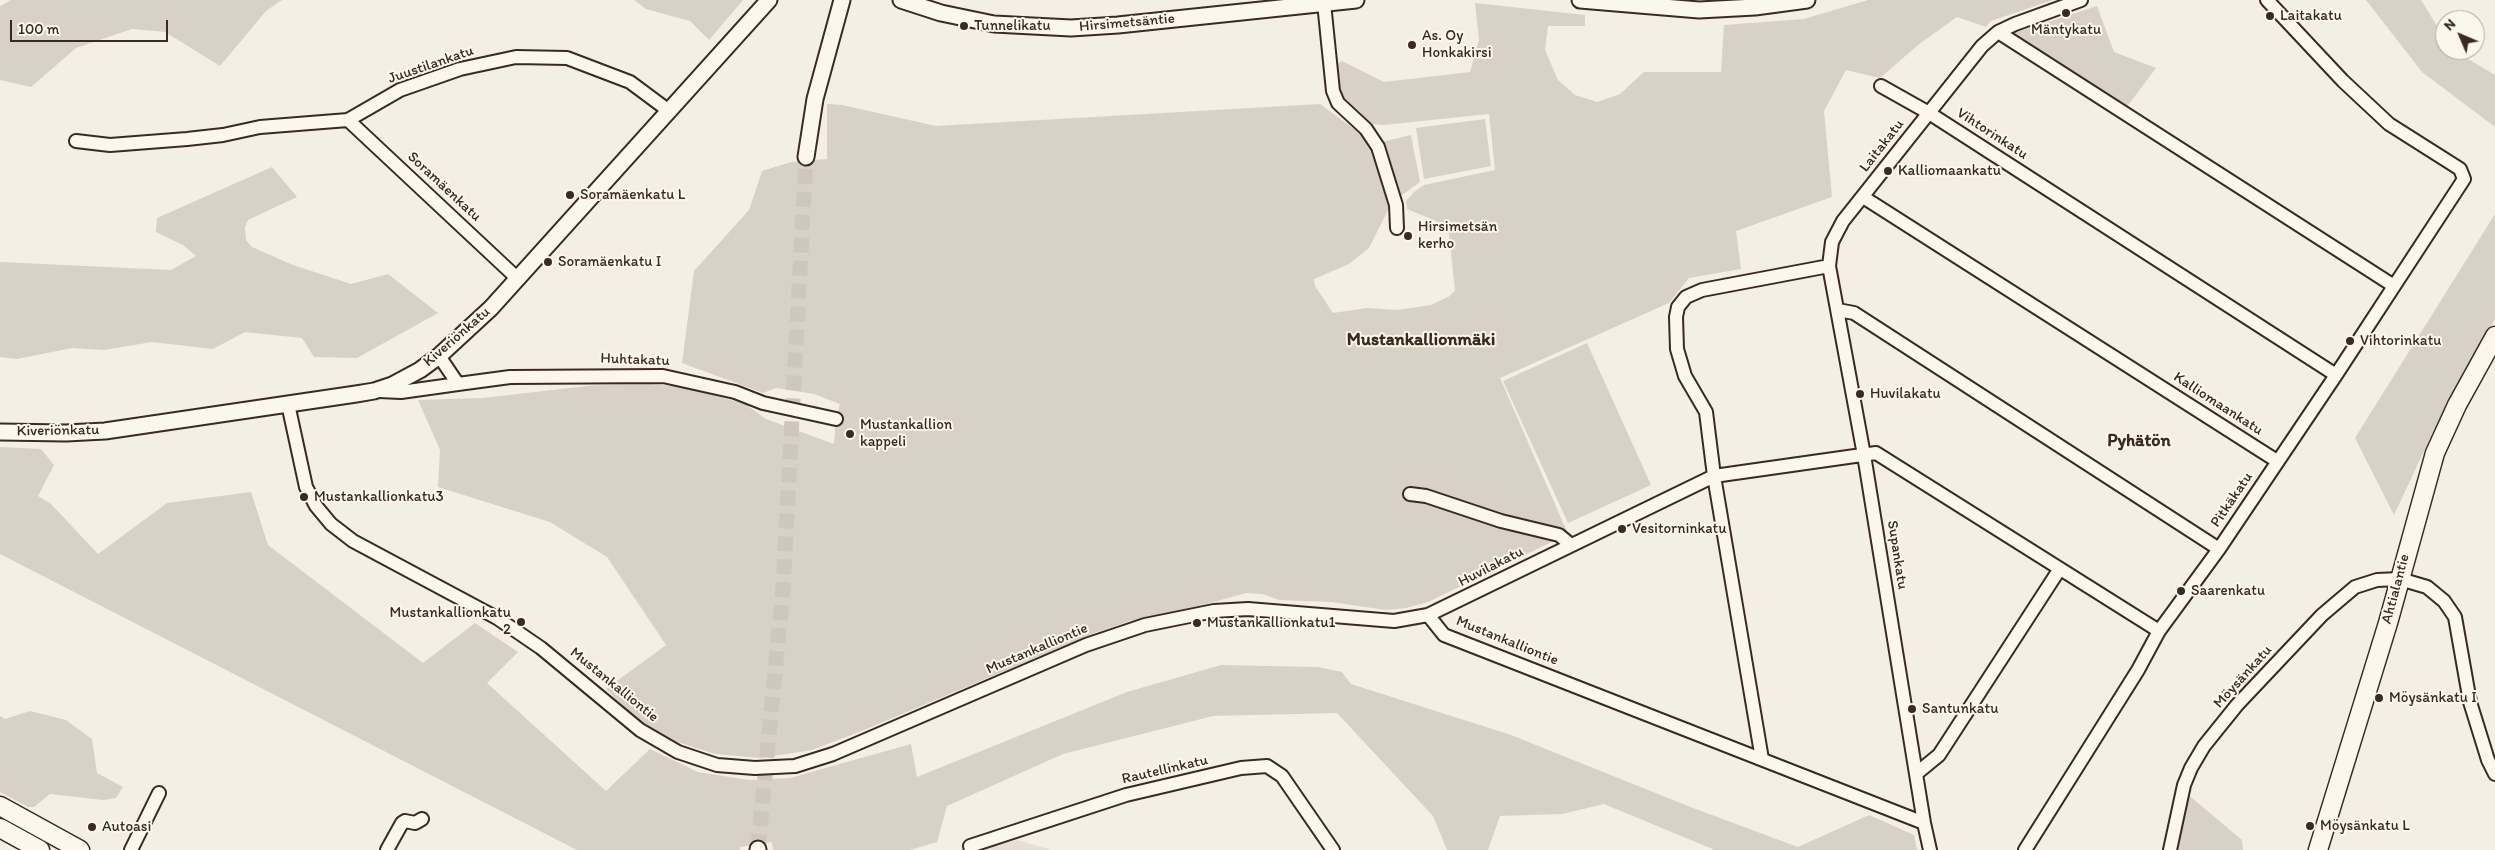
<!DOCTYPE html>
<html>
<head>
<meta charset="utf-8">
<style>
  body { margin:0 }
  #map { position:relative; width:2495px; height:850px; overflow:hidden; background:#f3efe4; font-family:Itim,sans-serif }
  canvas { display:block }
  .north { position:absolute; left:2435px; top:10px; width:50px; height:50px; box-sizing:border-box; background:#fbf7ec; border:1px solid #aea59a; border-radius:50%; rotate:315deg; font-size:14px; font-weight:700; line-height:20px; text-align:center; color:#3b2a1e }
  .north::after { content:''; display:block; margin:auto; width:18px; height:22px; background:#3b2a1e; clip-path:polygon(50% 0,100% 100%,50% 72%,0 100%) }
  .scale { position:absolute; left:10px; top:20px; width:158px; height:22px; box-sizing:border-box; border:2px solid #3b2a1e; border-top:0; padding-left:6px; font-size:15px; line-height:18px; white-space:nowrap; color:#3b2a1e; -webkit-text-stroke:4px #fbf7ec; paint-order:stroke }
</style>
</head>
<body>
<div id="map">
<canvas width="2495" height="850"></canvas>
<div class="north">N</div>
<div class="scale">100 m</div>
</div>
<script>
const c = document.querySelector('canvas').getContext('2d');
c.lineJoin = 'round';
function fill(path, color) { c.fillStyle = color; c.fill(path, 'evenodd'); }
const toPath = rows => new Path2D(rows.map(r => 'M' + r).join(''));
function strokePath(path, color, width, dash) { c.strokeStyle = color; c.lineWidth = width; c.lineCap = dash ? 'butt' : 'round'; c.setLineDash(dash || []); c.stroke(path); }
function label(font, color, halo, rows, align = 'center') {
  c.font = font + ' Itim,sans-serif'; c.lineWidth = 4; c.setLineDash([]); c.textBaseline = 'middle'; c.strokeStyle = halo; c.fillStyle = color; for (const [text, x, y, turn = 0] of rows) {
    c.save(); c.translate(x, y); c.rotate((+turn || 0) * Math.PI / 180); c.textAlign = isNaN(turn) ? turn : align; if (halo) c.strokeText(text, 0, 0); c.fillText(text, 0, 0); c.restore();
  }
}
const built = toPath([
  [1017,840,1052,850,975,850,989,847]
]);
const green = toPath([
  [11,0,282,0,266,11,220,66,165,32,132,29,76,48,31,87,0,80,0,6],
  [634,0,743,0,709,40,690,21,646,9],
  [1868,0,2053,0,1991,21,1986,27,1957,17,1918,45,1880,78,1846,70,1824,111,1832,197,1736,231,1741,269,1689,278,1669,303,1500,378,1568,534,1428,602,1406,608,1386,610,1331,602,1279,600,1263,594,1246,593,1171,614,1130,621,1095,633,864,730,812,750,761,758,715,754,668,739,650,729,635,718,606,689,666,645,607,557,550,522,438,487,440,450,418,400,483,398,587,386,637,383,683,387,745,404,766,419,834,444,836,419,840,404,814,394,776,388,763,393,682,363,694,271,749,210,762,171,791,162,827,159,827,104,842,105,936,126,1320,104,1369,140,1390,206,1369,248,1349,264,1314,279,1315,286,1333,313,1367,308,1397,310,1431,305,1450,296,1455,290,1448,226,1407,209,1406,201,1414,192,1424,185,1495,170,1489,114,1384,125,1370,124,1354,116,1340,102,1337,64,1342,61,1384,82,1470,72,1479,40,1475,3,1585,15,1585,26,1548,26,1545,50,1558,80,1575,95,1597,102,1620,94,1644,72,1721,72,1724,25,1804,19],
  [2366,0,2421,0,2445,39,2445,50,2453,50,2495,75,2495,127,2422,72],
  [2097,6,2114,52,2156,68,2120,116,2002,37],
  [1485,119,1491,166,1424,179,1416,128],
  [1411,135,1420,182,1398,198,1382,142],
  [272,167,297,197,248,220,245,227,246,240,252,247,293,265,351,284,388,274,438,313,357,358,314,357,302,338,245,332,213,349,152,342,104,350,72,348,17,359,0,357,0,262,171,270,196,256,183,245,156,232,157,218],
  [2495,214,2495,319,2433,432,2394,515,2355,438],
  [1587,343,1651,485,1568,523,1503,381],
  [0,447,41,449,54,465,38,496,51,504,98,554,167,503,251,492,268,545,423,663,475,623,518,652,487,683,606,791,650,749,698,772,749,780,790,778,911,744,917,777,1127,692,1221,665,1318,667,1342,672,1351,684,1511,735,1693,808,1798,847,1869,815,1914,835,1917,850,1715,850,1604,804,1562,814,1500,816,1488,850,1447,850,1433,816,1337,713,1213,716,1063,754,947,806,937,842,910,850,773,850,772,842,740,847,740,850,577,850,0,554],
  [30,711,66,720,92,739,97,773,123,787,116,798,103,800,50,794,34,807,28,807,0,792,0,716,5,719],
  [2186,793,2242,840,2243,850,2173,850]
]);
const tertiaryTunnel = toPath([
  [758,849,783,589,806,157]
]);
const minor = toPath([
  [1324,3,1333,91,1338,103,1366,129,1378,147,1396,205,1397,228],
  [1998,32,2394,286],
  [1881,86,1929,113,2336,375],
  [348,120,518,279],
  [76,141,110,145,187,139,223,135,260,127,348,120,400,90,460,69,516,57,567,58,630,82,669,111],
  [1863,197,2277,461],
  [1838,310,1854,313,2219,549],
  [439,356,458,384,510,377,663,376,735,392,763,403,836,419],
  [379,391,401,392,458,384],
  [288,404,306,487,316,506,331,524,353,541,497,618,541,648,640,730,678,752,717,765,755,768,795,766,833,754,1086,645,1145,625,1214,611,1248,609,1394,621,1428,615,1714,476,1876,453,2159,631],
  [1410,494,1426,496,1501,521,1559,535,1571,545],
  [1428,615,1444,635,1924,823],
  [1762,759,1714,476,1706,412,1685,376,1677,349,1676,317,1678,307,1686,297,1702,290,1829,266],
  [1917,773,1939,755,2059,570],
  [131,850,159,793],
  [387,850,402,823,405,821,415,823,422,819],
  [971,850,970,846,1126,795,1241,768,1267,766,1282,776,1333,850],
  [1930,850,1924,823,1864,455,1829,266,1832,242,1843,221,1982,46,1998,32,2015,24,2081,0],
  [2025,850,2138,670,2159,631,2219,549,2336,375,2464,179,2460,169,2389,124,2343,81,2267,0],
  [2170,850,2184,785,2191,768,2204,746,2237,705,2322,615,2355,587,2377,580,2400,579,2427,587,2444,601,2455,617,2470,702,2488,760,2495,774]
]);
const tertiary = toPath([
  [901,0,941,13,994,24,1071,28,1118,25,1356,0],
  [1580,0,1699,10,1755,7,1807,0],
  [806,157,815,99,842,0],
  [0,432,66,433,105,431,356,394,374,391,392,385,420,370,439,356,491,308,769,0],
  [758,849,758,850]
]);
const secondary = toPath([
  [0,806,80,850],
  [0,828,40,850],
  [2318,850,2388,623,2435,453,2457,405,2495,336]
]);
const markers = [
  [2066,13,5,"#3b2a1e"],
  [2270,16,5,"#3b2a1e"],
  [964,26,5,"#3b2a1e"],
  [1412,45,5,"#3b2a1e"],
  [1888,171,5,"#3b2a1e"],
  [570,195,5,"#3b2a1e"],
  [1408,236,5,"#3b2a1e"],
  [548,262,5,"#3b2a1e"],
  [2350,341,5,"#3b2a1e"],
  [1860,394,5,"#3b2a1e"],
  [850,434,5,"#3b2a1e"],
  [304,497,5,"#3b2a1e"],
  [1622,529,5,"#3b2a1e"],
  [2181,591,5,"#3b2a1e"],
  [521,622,5,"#3b2a1e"],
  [1197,623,5,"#3b2a1e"],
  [2379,698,5,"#3b2a1e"],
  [1912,709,5,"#3b2a1e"],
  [2310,826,5,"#3b2a1e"],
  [92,827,5,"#3b2a1e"]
];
const poiNames = [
  ["Laitakatu",2280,16],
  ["Tunnelikatu",974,26],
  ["Mäntykatu",2066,30,"center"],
  ["As. Oy",1422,36],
  ["Honkakirsi",1422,53],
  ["Kalliomaankatu",1898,171],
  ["Soramäenkatu L",580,195],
  ["Hirsimetsän",1418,227],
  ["kerho",1418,244],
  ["Soramäenkatu I",558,262],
  ["Vihtorinkatu",2360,341],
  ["Huvilakatu",1870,394],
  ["Mustankallion",860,425],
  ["kappeli",860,442],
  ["Mustankallionkatu3",314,497],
  ["Vesitorninkatu",1632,529],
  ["Saarenkatu",2191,591],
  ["Mustankallionkatu",511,613,"right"],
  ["2",511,630,"right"],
  ["Mustankallionkatu1",1207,623],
  ["Möysänkatu I",2389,698],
  ["Santunkatu",1922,709],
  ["Möysänkatu L",2320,826],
  ["Autoasi",102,827]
];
const streetNames = [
  ["Hirsimetsäntie",1127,23,-5],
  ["Juustilankatu",431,65,-19],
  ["Vihtorinkatu",1992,134,33],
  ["Laitakatu",1882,146,-52],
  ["Soramäenkatu",444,187,43],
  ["Kiveriönkatu",457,337,-41],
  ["Huhtakatu",635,360,2],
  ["Kalliomaankatu",2218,404,33],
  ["Kiveriönkatu",58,431,-1],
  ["Pitkäkatu",2232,500,-56],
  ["Supankatu",1897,555,81],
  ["Huvilakatu",1491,567,-27],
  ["Ahtialantie",2396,589,-75],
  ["Mustankalliontie",1507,641,22],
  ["Mustankalliontie",1037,649,-23],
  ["Möysänkatu",2243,677,-48],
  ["Mustankalliontie",614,685,39],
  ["Rautellinkatu",1165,770,-13]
];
const quarterNames = [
  ["Mustankallionmäki",1421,340],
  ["Pyhätön",2139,441]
];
fill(built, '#e5dfd4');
fill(green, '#d8d1c6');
strokePath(tertiaryTunnel, '#cec8bc', 15, [15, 8]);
strokePath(minor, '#3b2a1e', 16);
strokePath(tertiary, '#3b2a1e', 19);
strokePath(secondary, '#3b2a1e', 21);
strokePath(minor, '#fbf7ec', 12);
strokePath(tertiary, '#fbf7ec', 15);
strokePath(secondary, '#fbf7ec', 18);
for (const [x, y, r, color] of markers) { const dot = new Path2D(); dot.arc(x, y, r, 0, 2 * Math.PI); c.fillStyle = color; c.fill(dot); strokePath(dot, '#fbf7ec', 2); }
label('15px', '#3b2a1e', '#fbf7ec', poiNames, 'left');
label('15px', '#3b2a1e', '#fbf7ec', streetNames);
label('bold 18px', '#3b2a1e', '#fbf7ec', quarterNames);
</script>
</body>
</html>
